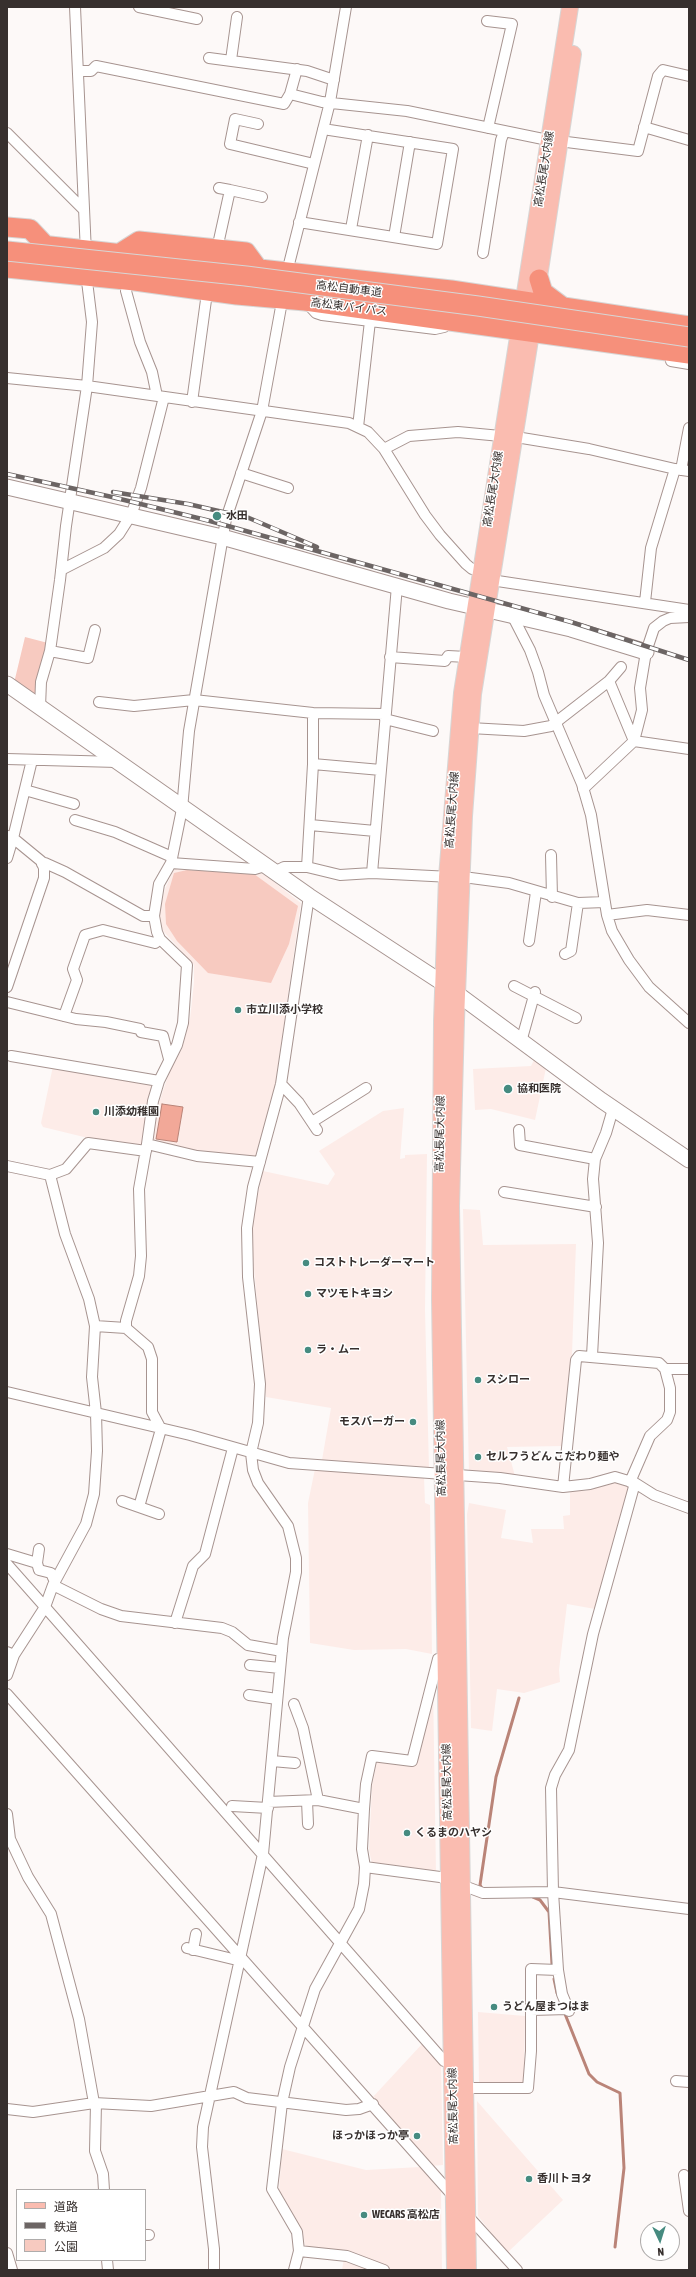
<!DOCTYPE html>
<html>
<head>
<meta charset="utf-8">
<style>
  body { margin:0 }
  #map { position:relative; width:696px; height:2277px; overflow:hidden; background:#fdf9f8; font-family:"Asap Condensed","Noto Sans JP",sans-serif }
  canvas { display:block }
  .frame { position:absolute; inset:0; border:8px solid #37302e; pointer-events:none }
  .legend { position:absolute; left:16px; top:2189px; width:130px; height:72px; box-sizing:border-box; background:#fff; border:1px solid #afacab; margin:0; padding:5px 7px; list-style:none; font-size:12px; color:#37302e }
  .legend li { display:flex; align-items:center; gap:8px; height:20px }
  .legend b { width:20px; border:1px solid #afacab }
  .north { position:absolute; left:640px; top:2221px; width:40px; height:40px; box-sizing:border-box; background:#fff; border:1px solid #afacab; border-radius:50%; rotate:176deg; font-size:11px; font-weight:700; line-height:16px; text-align:center; color:#37302e }
  .north::after { content:''; display:block; margin:auto; width:14px; height:18px; background:#468b80; clip-path:polygon(50% 0,100% 100%,50% 72%,0 100%) }
</style>
</head>
<body>
<div id="map">
<canvas width="696" height="2277"></canvas>
<div class="frame"></div>
<ul class="legend">
<li><b style="height:5px;background:#fabcb0"></b>道路</li>
<li><b style="height:5px;background:#6c6564"></b>鉄道</li>
<li><b style="height:11px;background:#f7cac0"></b>公園</li>
</ul>
<div class="north">N</div>
</div>
<script>
const c = document.querySelector('canvas').getContext('2d');
c.lineJoin = 'round';
function fill(path, color) { c.fillStyle = color; c.fill(path, 'evenodd'); }
const toPath = rows => new Path2D(rows.map(r => 'M' + r).join(''));
function strokePath(path, color, width, dash) { c.strokeStyle = color; c.lineWidth = width; c.lineCap = dash ? 'butt' : 'round'; c.setLineDash(dash || []); c.stroke(path); }
function label(font, color, halo, rows, align = 'center') {
  c.font = font + ' "Asap Condensed","Noto Sans JP",sans-serif'; c.lineWidth = 3; c.setLineDash([]); c.textBaseline = 'middle'; c.strokeStyle = halo; c.fillStyle = color; for (const [text, x, y, turn = 0] of rows) {
    c.save(); c.translate(x, y); c.rotate((+turn || 0) * Math.PI / 180); c.textAlign = isNaN(turn) ? turn : align; if (halo) c.strokeText(text, 0, 0); c.fillText(text, 0, 0); c.restore();
  }
}
const built = toPath([
  [180,866,255,872,265,875,301,903,273,1101,270,1101,266,1120,269,1121,258,1159,196,1152,152,1141,157,1109,170,1070,182,1049,190,1019,194,982,194,965,164,932,160,924,160,909,165,889,173,871],
  [534,1060,546,1068,535,1120,491,1109,475,1110,473,1069,531,1066],
  [53,1066,156,1084,143,1146,88,1138,43,1127,41,1123],
  [404,1108,400,1159,405,1158,405,1155,427,1154,425,1310,429,1469,322,1460,331,1408,266,1397,252,1248,253,1217,263,1171,328,1185,335,1174,319,1151,383,1111],
  [463,1209,480,1210,483,1245,576,1244,572,1354,564,1446,507,1447,515,1476,469,1473],
  [315,1469,424,1477,425,1503,430,1505,432,1654,406,1649,354,1650,310,1643,308,1503],
  [617,1481,630,1487,595,1609,567,1604,559,1670,560,1682,524,1693,497,1689,492,1731,471,1728,467,1514,469,1503,506,1510,501,1538,533,1543,531,1529,564,1529,563,1516,570,1515,570,1491,585,1491],
  [433,1685,436,1873,372,1864,369,1850,372,1786,377,1762,381,1761,415,1765],
  [478,2012,525,2016,524,2084,479,2083],
  [422,2044,441,2066,443,2165,431,2166,372,2098],
  [477,2101,563,2200,507,2253,478,2216],
  [282,2149,366,2170,420,2167,441,2191,442,2270,391,2270,356,2255,305,2246,303,2232,279,2190],
  [344,2258,377,2270,342,2270]
]);
const green = toPath([
  [25,637,48,643,38,699,14,683],
  [187,870,254,874,298,906,289,944,271,983,208,973,177,941,166,924,165,904,174,873]
]);
const water = toPath([
  [162,1104,183,1107,177,1142,156,1139,162,1104]
]);
const stream = toPath([
  [483,1890,480,1885,496,1777,519,1698],
  [533,1897,540,1900,549,1912,552,1964],
  [554,1979,557,1993],
  [565,2014,589,2074,597,2082,620,2093,624,2168,615,2247]
]);
const street = toPath([
  [75,7,86,253],
  [139,7,197,19],
  [487,21,512,24,488,128],
  [209,58,307,71,334,80],
  [231,60,237,17],
  [78,71,91,71,96,66,284,104,290,94,322,102,407,111,543,139,638,151,658,76,663,70,689,76],
  [290,94,297,69],
  [258,124,235,119,230,144,314,164],
  [644,127,689,140],
  [7,133,84,210],
  [230,190,262,197],
  [299,222,437,244,453,149,323,129],
  [351,229,368,135],
  [394,237,410,142],
  [217,249,230,190,219,188],
  [483,253,501,140,504,132],
  [286,276,330,102,346,7],
  [126,291,140,342,152,372,157,396],
  [305,301,316,313,322,315,435,329,444,327],
  [671,361,689,364],
  [7,378,87,386,349,423,368,432,384,449,425,515,440,535,466,564,472,569,480,571],
  [192,402,206,300],
  [358,427,370,321],
  [384,449,409,436,458,432,522,438,589,449,675,469],
  [681,470,689,428],
  [241,473,288,488],
  [61,570,104,548,119,534,131,515,141,488,164,397],
  [491,580,689,610],
  [645,602,651,548,675,469,689,471],
  [512,615,530,650,538,672,544,695,582,784,591,815,607,915,612,931,629,960,649,987,689,1023],
  [50,651,88,658,95,630],
  [390,657,445,661,448,656,467,657],
  [609,681,634,741,689,749],
  [99,702,134,706,194,700,313,713,385,714],
  [40,707,41,682,50,651,60,580,66,526,87,386,92,322,86,273],
  [385,719,433,731],
  [470,728,524,731,551,726,609,681,621,667],
  [7,759,117,762],
  [313,764,381,770],
  [583,789,634,741,642,710,640,688,646,652,654,628,663,621,670,618,689,617],
  [25,790,74,804],
  [75,820,115,832,172,857],
  [310,825,375,831],
  [551,855,552,897],
  [7,858,13,838,8,836],
  [171,863,255,869,265,866],
  [42,864,45,863,65,872,143,916,154,916],
  [307,867,313,764,313,713],
  [274,872,284,867,307,867,340,875,372,873,471,878,509,883,578,903,605,902],
  [372,873,397,586],
  [607,915,647,910,689,915],
  [529,941,536,892],
  [565,954,571,951,578,903],
  [514,986,576,1018],
  [7,987,44,878,44,868,41,861,13,838,32,760],
  [7,1002,76,1019,106,1022,140,1029,141,1032,163,1036,169,1059],
  [64,1016,77,980,73,969,85,935,103,930,155,943,160,939],
  [521,1042,535,992],
  [11,1056,159,1081],
  [281,1084,299,1103,317,1130],
  [312,1122,366,1088],
  [519,1130,520,1145,595,1159],
  [147,1144,153,1101,159,1081,177,1045,183,1023,187,965,160,939,157,932,154,916,159,884,171,863,182,809,189,731,226,519,262,411,283,296],
  [7,1166,50,1175,65,1234,89,1299,95,1326,126,1328],
  [50,1175,66,1169,88,1143,146,1151],
  [504,1192,596,1207],
  [592,1356,598,1243,593,1179,595,1159,606,1133,613,1109],
  [7,1392,190,1435,289,1463,500,1478,563,1487,590,1484,615,1477,635,1483,654,1495,689,1508],
  [630,1482,650,1436,667,1420,670,1412,670,1388,665,1369],
  [563,1487,576,1360,579,1356,659,1363,665,1369,689,1369],
  [122,1501,159,1514],
  [139,1507,161,1429,152,1412,152,1359,148,1347,126,1328,126,1321,139,1276,141,1256,139,1189,147,1144,197,1156,260,1162],
  [39,1549,37,1563,39,1570,51,1573,55,1582],
  [7,1554,37,1563],
  [7,1564,45,1607,53,1585,101,1609,121,1616,222,1628,232,1632,248,1645,282,1651],
  [53,1585,86,1524,94,1494,97,1451,96,1413,92,1377,95,1326],
  [175,1623,193,1566,205,1554,233,1448],
  [7,1652,14,1655,45,1607,444,2061,452,2062],
  [445,1659,438,1659,412,1761,372,1756,366,1784,364,1809,362,1849,365,1867,440,1877,483,1893,553,1892,689,1909],
  [250,1665,280,1668],
  [7,1675,14,1655],
  [7,1694,454,2197],
  [249,1695,277,1699],
  [294,1704,303,1728,318,1800],
  [272,1761,295,1763],
  [307,1801,308,1824],
  [268,1802,318,1800,364,1809],
  [232,1806,268,1808],
  [7,1814,10,1839,28,1877,51,1914,79,2019,94,2103],
  [187,1948,241,1961],
  [193,1950,196,1934],
  [531,2010,568,2009],
  [569,2011,562,1994,558,1970,553,1892,551,1788,555,1775,569,1750,593,1634,635,1483],
  [676,2081,689,2082],
  [465,2088,528,2088,531,2051,531,1969,558,1970],
  [96,2103,95,2151,103,2174,104,2190],
  [7,2109,33,2112,94,2103,151,2106,234,2092,247,2098,346,2110,359,2109,373,2104],
  [684,2175,689,2211],
  [467,2215,517,2270],
  [145,2235,149,2235],
  [299,2251,347,2256,384,2270],
  [7,2253,12,2270],
  [107,2260,108,2270],
  [214,2270,214,2249,202,2147,203,2127,263,1854,283,1638,296,1572,296,1558,288,1526,258,1483,253,1470,251,1453,258,1423,260,1384,248,1277,247,1228,253,1187,281,1084,309,896],
  [294,2270,299,2251,297,2232,272,2189,282,2103,290,2067,315,1989,359,1909,364,1884,365,1867]
]);
const secondary = toPath([
  [7,487,222,537,449,601,571,629,646,652],
  [7,684,309,896,444,984,601,1100,689,1160]
]);
const primary = toPath([
  [537,290,573,54],
  [455,2270,440,1299,442,1021,447,877,462,693,570,7],
  [468,2270,451,1206,456,1020,464,816,473,694,533,321]
]);
const highway = toPath([
  [7,227,30,229,46,246],
  [50,246,451,290,689,326],
  [120,253,139,241,246,252,257,267],
  [7,268,135,281,237,295,305,301,689,354],
  [539,279,543,292,563,307]
]);
const rail = toPath([
  [7,474,112,497,210,521,571,622,689,660],
  [113,492,188,504,249,518,317,547]
]);
const highwayBridge = toPath([
  [7,251,246,276,478,306,689,337]
]);
const markers = [
  [217,516,5,"#468b80"],
  [238,1010,4,"#468b80"],
  [508,1089,5,"#468b80"],
  [96,1112,4,"#468b80"],
  [306,1263,4,"#468b80"],
  [308,1294,4,"#468b80"],
  [308,1350,4,"#468b80"],
  [478,1380,4,"#468b80"],
  [413,1422,4,"#468b80"],
  [478,1457,4,"#468b80"],
  [407,1833,4,"#468b80"],
  [494,2007,4,"#468b80"],
  [417,2136,4,"#468b80"],
  [529,2179,4,"#468b80"],
  [364,2215,4,"#468b80"]
];
const streetNames = [
  ["高松長尾大内線",544,169,-81],
  ["高松自動車道",349,289,7],
  ["高松東バイパス",349,307,7],
  ["高松長尾大内線",493,489,-81],
  ["高松長尾大内線",452,810,-86],
  ["高松長尾大内線",440,1134,-89],
  ["高松長尾大内線",441,1458,-91],
  ["高松長尾大内線",447,1782,-91],
  ["高松長尾大内線",453,2106,-91]
];
const poiNames = [
  ["水田",226,516],
  ["市立川添小学校",246,1010],
  ["協和医院",517,1089],
  ["川添幼稚園",104,1112],
  ["コストトレーダーマート",314,1263],
  ["マツモトキヨシ",316,1294],
  ["ラ・ムー",316,1350],
  ["スシロー",486,1380],
  ["モスバーガー",405,1422,"right"],
  ["セルフうどん こだわり麺や",486,1457],
  ["くるまのハヤシ",415,1833],
  ["うどん屋まつはま",502,2007],
  ["ほっかほっか亭",409,2136,"right"],
  ["香川トヨタ",537,2179],
  ["WECARS 高松店",372,2215]
];
fill(built, '#fdece8');
fill(green, '#f7cac0');
fill(water, '#f2a898');
strokePath(water, '#ba8478', 1);
strokePath(stream, '#ba8478', 3);
strokePath(street, '#a79490', 12);
strokePath(secondary, '#a79490', 17);
strokePath(primary, '#d7d6d5', 18);
strokePath(highway, '#d7d6d5', 21);
strokePath(street, '#fff', 10);
strokePath(secondary, '#fff', 15);
strokePath(primary, '#fabcb0', 16);
strokePath(highway, '#f6907b', 19);
strokePath(rail, '#6c6564', 4.5);
strokePath(rail, '#fff', 3, [9]);
strokePath(highwayBridge, '#d7d6d5', 21, []);
strokePath(highwayBridge, '#f6907b', 19);
for (const [x, y, r, color] of markers) { const dot = new Path2D(); dot.arc(x, y, r, 0, 2 * Math.PI); c.fillStyle = color; c.fill(dot); strokePath(dot, '#fff', 1.5); }
label('11px', '#37302e', '#fff', streetNames);
label('bold 11px', '#37302e', '#fff', poiNames, 'left');
</script>
</body>
</html>
